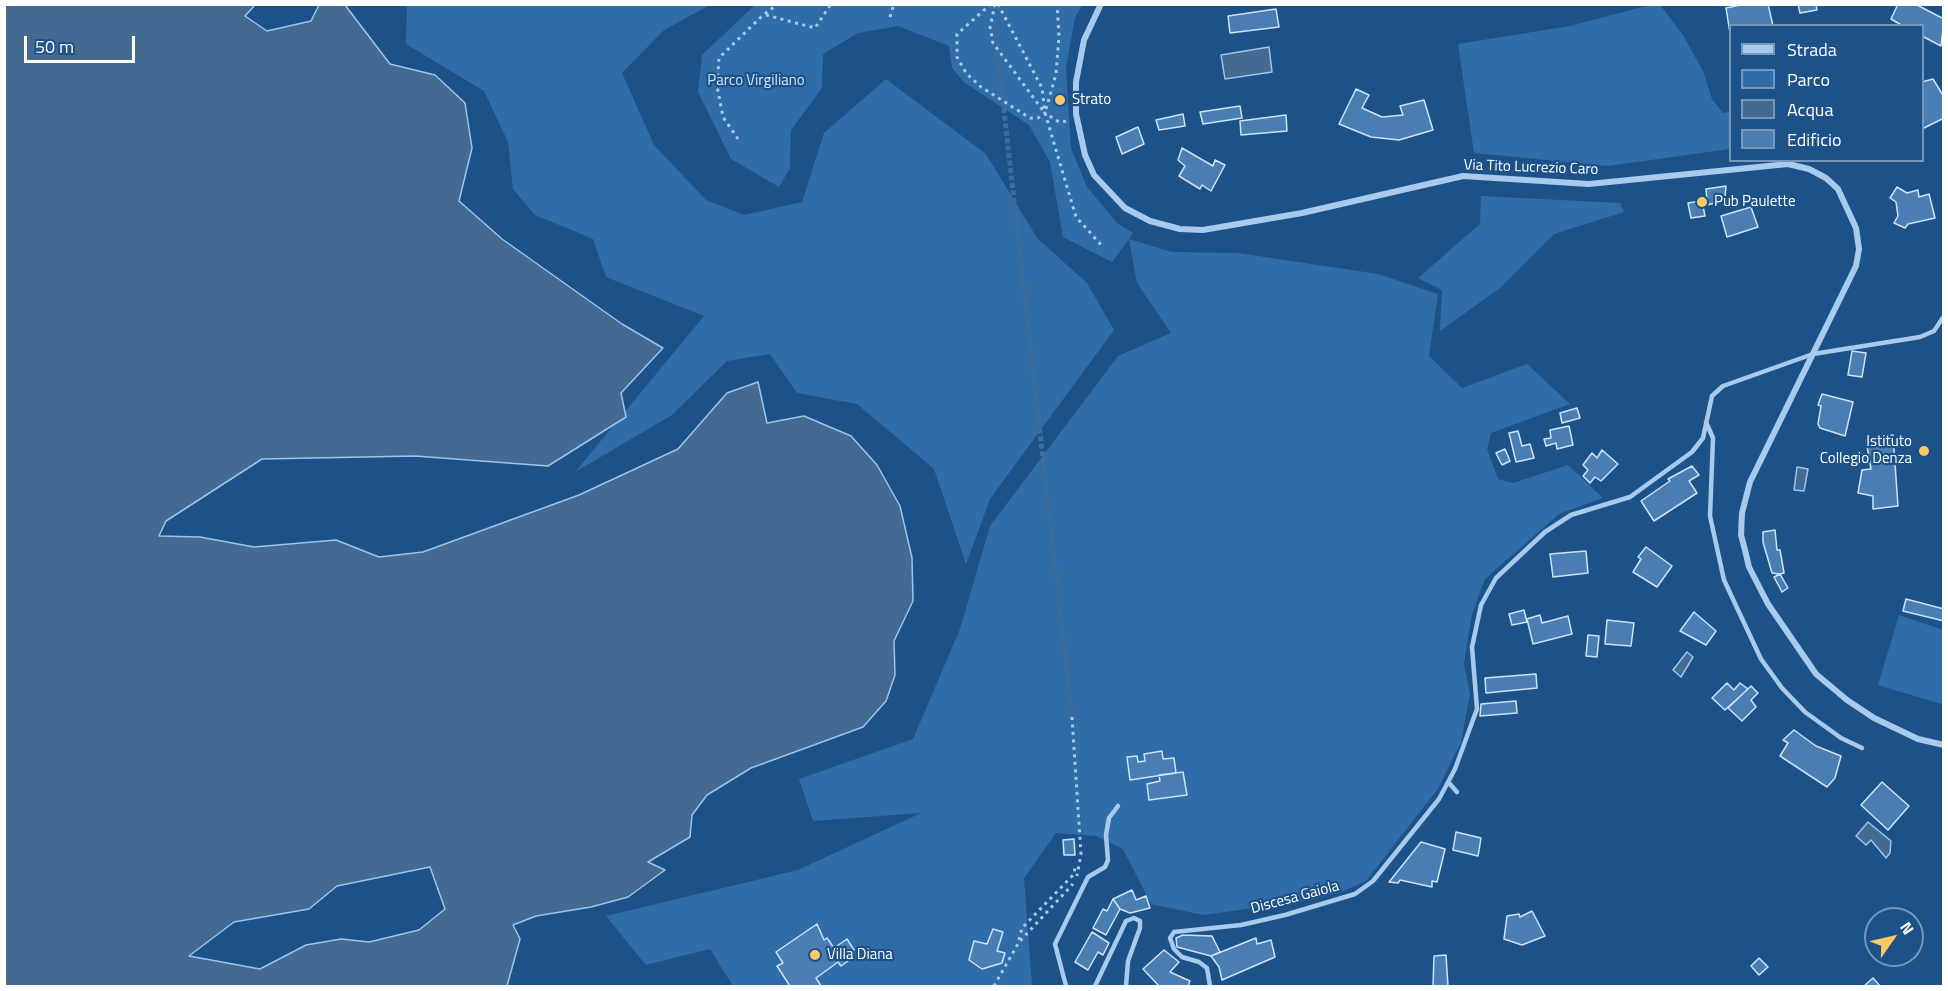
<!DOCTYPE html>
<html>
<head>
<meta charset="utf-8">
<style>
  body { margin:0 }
  #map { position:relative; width:1948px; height:991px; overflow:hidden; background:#1d5289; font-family:"Titillium Web",sans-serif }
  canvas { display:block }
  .frame { position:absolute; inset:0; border:6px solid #fff; pointer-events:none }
  .legend { position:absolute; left:1729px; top:24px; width:195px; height:138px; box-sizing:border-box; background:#1d5289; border:2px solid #7797b8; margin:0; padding:8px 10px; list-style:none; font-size:18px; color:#fff }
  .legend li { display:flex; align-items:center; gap:12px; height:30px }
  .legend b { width:30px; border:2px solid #7797b8 }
  .north { position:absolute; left:1864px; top:907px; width:60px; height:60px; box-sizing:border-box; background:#1d5289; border:2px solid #7797b8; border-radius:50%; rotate:56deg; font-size:16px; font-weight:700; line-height:24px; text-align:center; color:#fff }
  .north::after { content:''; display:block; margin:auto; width:21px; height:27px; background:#fbc966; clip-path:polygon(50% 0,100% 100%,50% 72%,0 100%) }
  .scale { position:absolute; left:24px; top:36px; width:111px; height:27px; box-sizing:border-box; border:3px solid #fff; border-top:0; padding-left:8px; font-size:18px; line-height:21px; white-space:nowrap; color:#fff; -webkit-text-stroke:4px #1d5289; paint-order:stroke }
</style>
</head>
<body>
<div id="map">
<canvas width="1948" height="991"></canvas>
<div class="frame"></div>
<ul class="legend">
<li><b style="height:8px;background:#a8caec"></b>Strada</li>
<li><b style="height:16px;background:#306ca7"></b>Parco</li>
<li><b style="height:16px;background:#446a92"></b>Acqua</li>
<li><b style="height:16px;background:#4a7eb3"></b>Edificio</li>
</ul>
<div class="north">N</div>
<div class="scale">50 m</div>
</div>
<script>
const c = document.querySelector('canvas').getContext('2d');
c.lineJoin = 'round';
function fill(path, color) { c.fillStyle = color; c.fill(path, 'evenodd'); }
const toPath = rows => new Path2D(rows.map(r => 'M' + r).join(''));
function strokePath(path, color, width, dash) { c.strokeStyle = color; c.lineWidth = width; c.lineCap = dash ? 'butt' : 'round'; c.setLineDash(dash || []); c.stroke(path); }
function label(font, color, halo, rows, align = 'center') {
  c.font = font + ' "Titillium Web",sans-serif'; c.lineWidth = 4.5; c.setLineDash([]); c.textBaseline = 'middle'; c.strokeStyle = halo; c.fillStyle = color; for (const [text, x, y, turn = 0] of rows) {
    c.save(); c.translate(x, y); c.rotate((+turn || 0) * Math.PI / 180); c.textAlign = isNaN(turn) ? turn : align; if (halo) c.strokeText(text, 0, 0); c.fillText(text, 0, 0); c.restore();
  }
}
const green = toPath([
  [1654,4,1660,5,1683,35,1703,71,1712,99,1723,113,1730,112,1730,149,1608,166,1474,153,1458,44,1570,26],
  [407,5,710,5,664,30,622,73,654,145,706,200,744,215,802,202,824,133,886,79,986,154,1037,238,1087,283,1114,330,990,499,966,564,934,469,857,404,797,393,770,354,727,361,672,415,575,472,704,316,606,277,593,239,535,215,513,189,508,142,484,91,406,44],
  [755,5,1082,5,1075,18,1066,68,1071,148,1087,187,1117,223,1133,233,1129,239,1172,252,1238,253,1378,274,1438,294,1429,356,1462,388,1527,364,1570,404,1491,433,1487,449,1498,479,1513,483,1568,465,1603,498,1559,514,1485,579,1472,614,1464,663,1470,694,1461,742,1438,789,1366,881,1341,892,1311,900,1203,915,1151,904,1123,849,1096,836,1056,833,1024,878,1032,986,733,986,710,949,646,965,606,916,798,870,921,813,813,821,799,779,913,739,960,629,990,526,1118,356,1171,333,1137,283,1129,239,1112,262,1063,237,1050,162,1029,125,965,83,952,68,949,46,898,26,858,33,823,54,822,88,791,130,790,168,779,187,731,159,698,92,702,55],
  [1481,196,1620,203,1624,212,1554,234,1500,288,1440,331,1442,290,1418,278,1480,224],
  [1899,615,1943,630,1944,696,1941,704,1878,685]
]);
const water = toPath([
  [5,4,255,5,245,16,267,31,311,21,319,5,345,5,390,64,435,75,465,103,472,148,459,201,502,239,622,324,663,348,621,393,626,417,548,466,415,456,262,459,166,521,159,536,200,537,254,547,336,540,379,557,423,552,579,495,678,449,727,393,758,382,767,423,804,416,851,436,877,465,900,506,912,558,913,601,894,641,895,675,886,701,863,727,751,768,707,795,692,815,690,837,648,862,665,870,628,897,591,907,536,916,513,925,520,939,507,986,5,986,5,4],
  [430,867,445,909,419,930,369,942,341,939,306,945,260,969,189,956,234,922,309,909,337,886,430,867],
  [1269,47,1272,72,1225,79,1221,55,1269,47],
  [1797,467,1808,469,1804,491,1794,490,1797,467],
  [1687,652,1693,657,1681,677,1673,670,1687,652],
  [1868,822,1891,841,1890,853,1886,858,1871,840,1866,845,1856,836,1868,822]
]);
const building = toPath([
  [1745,4,1768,4,1773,26,1730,26,1730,33,1726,8,1745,4],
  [1798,4,1816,4,1817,10,1800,13,1798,4],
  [1898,4,1915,4,1944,19,1941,46,1922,36,1922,26,1903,26,1891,19,1898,4],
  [1276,9,1279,27,1230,33,1228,16,1276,9],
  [1933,79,1944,97,1944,118,1922,129,1922,82,1933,79],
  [1356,89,1369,95,1362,108,1382,117,1403,115,1400,106,1424,100,1433,130,1399,140,1371,137,1339,124,1356,89],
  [1057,96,1064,96,1064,103,1057,103,1057,96],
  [1240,106,1242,118,1203,124,1200,112,1240,106],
  [1183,114,1185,126,1159,130,1156,120,1183,114],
  [1286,115,1287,131,1241,135,1240,121,1286,115],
  [1138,127,1144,144,1122,154,1116,137,1138,127],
  [1182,148,1213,166,1215,160,1225,165,1211,191,1202,185,1200,189,1179,176,1185,166,1178,160,1182,148],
  [1726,186,1725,197,1714,199,1715,203,1703,206,1705,216,1691,218,1688,203,1707,200,1706,189,1726,186],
  [1897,187,1907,193,1918,190,1919,197,1929,194,1935,218,1908,224,1905,228,1894,223,1898,216,1896,202,1890,198,1897,187],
  [1751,207,1758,227,1727,237,1721,216,1751,207],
  [1852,351,1866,353,1862,377,1848,375,1852,351],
  [1822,394,1853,402,1845,436,1820,428,1818,424,1821,406,1818,405,1822,394],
  [1577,408,1580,418,1562,423,1560,413,1577,408],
  [1569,426,1573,445,1557,449,1556,443,1546,446,1544,439,1551,438,1550,430,1569,426],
  [1518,431,1522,446,1530,444,1534,458,1516,462,1509,433,1518,431],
  [1893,435,1898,506,1873,509,1873,496,1858,493,1862,470,1871,469,1866,440,1893,435],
  [1505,449,1510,461,1502,465,1496,453,1505,449],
  [1602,450,1618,464,1601,481,1595,477,1590,483,1583,476,1588,470,1583,465,1592,453,1597,458,1602,450],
  [1692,466,1699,475,1689,481,1697,493,1654,521,1641,501,1670,481,1668,479,1692,466],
  [1775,530,1777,550,1780,550,1784,573,1780,574,1772,573,1763,542,1763,532,1775,530],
  [1646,547,1672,566,1657,587,1633,572,1641,559,1638,557,1646,547],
  [1586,551,1588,573,1553,577,1550,554,1586,551],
  [1780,574,1788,588,1782,592,1774,577,1780,574],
  [1906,599,1944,609,1944,621,1903,611,1906,599],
  [1524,610,1527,622,1512,625,1509,614,1524,610],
  [1694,612,1716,631,1706,645,1680,631,1694,612],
  [1540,615,1542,623,1568,616,1572,634,1533,644,1527,619,1540,615],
  [1607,620,1634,623,1631,646,1605,644,1607,620],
  [1588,635,1599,636,1597,657,1586,656,1588,635],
  [1536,674,1537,688,1486,693,1485,678,1536,674],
  [1727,683,1734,690,1740,683,1748,689,1725,710,1712,698,1727,683],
  [1751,686,1758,693,1751,700,1756,707,1742,721,1728,708,1751,686],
  [1516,701,1517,713,1480,716,1481,704,1516,701],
  [1794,730,1816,746,1841,756,1835,778,1827,787,1780,756,1788,743,1783,740,1794,730],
  [1162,751,1163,759,1174,758,1176,773,1130,780,1127,757,1137,756,1138,762,1145,761,1144,754,1162,751],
  [1183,772,1187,795,1149,800,1147,784,1160,781,1159,775,1183,772],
  [1882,782,1909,806,1888,830,1861,805,1882,782],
  [1456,832,1481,838,1478,856,1453,850,1456,832],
  [1074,839,1075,855,1064,855,1063,840,1074,839],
  [1421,842,1445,849,1437,882,1432,881,1432,887,1400,880,1398,883,1389,882,1421,842],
  [1132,890,1136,900,1146,896,1150,908,1130,913,1120,909,1113,899,1132,890],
  [1113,899,1120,909,1106,935,1093,928,1103,909,1107,911,1113,899],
  [1532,911,1545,936,1522,945,1504,939,1507,916,1519,914,1520,917,1532,911],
  [817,924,824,940,827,938,834,948,847,939,854,950,851,952,854,957,841,966,838,962,816,978,821,986,790,986,777,966,783,963,776,952,817,924],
  [993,929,1003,932,997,951,1005,953,1002,963,982,969,969,960,974,941,987,944,993,929],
  [1092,932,1109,943,1103,955,1098,952,1088,970,1075,962,1092,932],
  [1183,935,1212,936,1220,952,1211,956,1177,947,1176,938,1183,935],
  [1256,938,1257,944,1271,940,1275,957,1222,980,1219,967,1211,956,1256,938],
  [1164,950,1179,962,1170,972,1190,981,1188,986,1159,986,1143,969,1164,950],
  [1446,955,1448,986,1433,986,1434,956,1446,955],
  [1759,958,1768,967,1759,975,1751,966,1759,958],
  [1873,978,1880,986,1864,986,1873,978]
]);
const pedestrianTunnel = toPath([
  [992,4,1072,717]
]);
const path = toPath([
  [991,4,957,34,957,57,966,73,981,87,1030,118,1038,118,1045,113,1059,122,1069,121],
  [995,4,990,27,993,43,1044,112],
  [998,4,1042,88,1045,113,1076,217,1103,247],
  [766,15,815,28,831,4],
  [890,17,894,4],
  [1046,109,1056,74,1059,36,1057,4],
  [738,139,723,117,717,86,719,58,762,16,778,4],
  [1072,717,1081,854,1077,876],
  [1019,940,1022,928,1074,874,1075,867],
  [994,986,1019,942,1073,884]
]);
const service = toPath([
  [1706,422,1713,438,1710,516,1724,580,1761,659,1782,688,1805,712,1841,738,1862,748],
  [1449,783,1457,792],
  [1066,986,1055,944,1088,877,1105,867,1108,860,1106,835,1109,818,1118,806],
  [1095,986,1126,921,1134,918,1140,921,1140,928,1128,961,1126,986],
  [1210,986,1207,968,1199,962,1182,957,1174,949,1170,938,1174,932,1241,925,1285,915,1355,894,1373,881,1439,799,1455,769,1477,709,1472,647,1481,605,1496,578,1545,532,1571,515,1630,497,1692,452,1703,438,1712,396,1723,386,1813,354,1920,337,1934,331,1944,316]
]);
const minor = toPath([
  [1101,4,1084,40,1076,82,1076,114,1085,155,1094,175,1125,208,1150,221,1180,229,1203,230,1302,213,1463,176,1589,184,1788,164,1809,169,1826,178,1838,189,1856,228,1859,249,1856,266,1750,482,1742,513,1741,535,1745,550,1749,567,1768,604,1816,674,1847,700,1874,718,1918,739,1944,745]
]);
const markers = [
  [1060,100,6,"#fbc966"],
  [1702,202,6,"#fbc966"],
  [1924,451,6,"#fbc966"],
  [815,955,6,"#fbc966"]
];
const parkNames = [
  ["Parco Virgiliano",756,81]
];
const poiNames = [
  ["Strato",1072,100],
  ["Pub Paulette",1714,202],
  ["Istituto",1912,442,"right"],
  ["Collegio Denza",1912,459,"right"],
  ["Villa Diana",827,955]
];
const streetNames = [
  ["Via Tito Lucrezio Caro",1531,168,2],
  ["Discesa Gaiola",1295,898,-15]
];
fill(green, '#306ca7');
fill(water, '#446a92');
strokePath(water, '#9bc5ed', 1.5);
fill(building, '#4a7eb3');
strokePath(building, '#cde3f9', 1.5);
strokePath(pedestrianTunnel, '#3f6c9b', 5, [5, 2.5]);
strokePath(path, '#a8caec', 3, [3, 4.5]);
strokePath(service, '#a8caec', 4.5);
strokePath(minor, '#a8caec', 6);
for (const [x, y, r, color] of markers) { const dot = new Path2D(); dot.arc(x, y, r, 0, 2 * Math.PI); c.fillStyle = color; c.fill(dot); strokePath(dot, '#1d5289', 2); }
label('15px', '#cde3f9', '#1d5289', parkNames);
label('15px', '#fff', '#1d5289', poiNames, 'left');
label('15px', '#fff', '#1d5289', streetNames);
</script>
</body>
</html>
